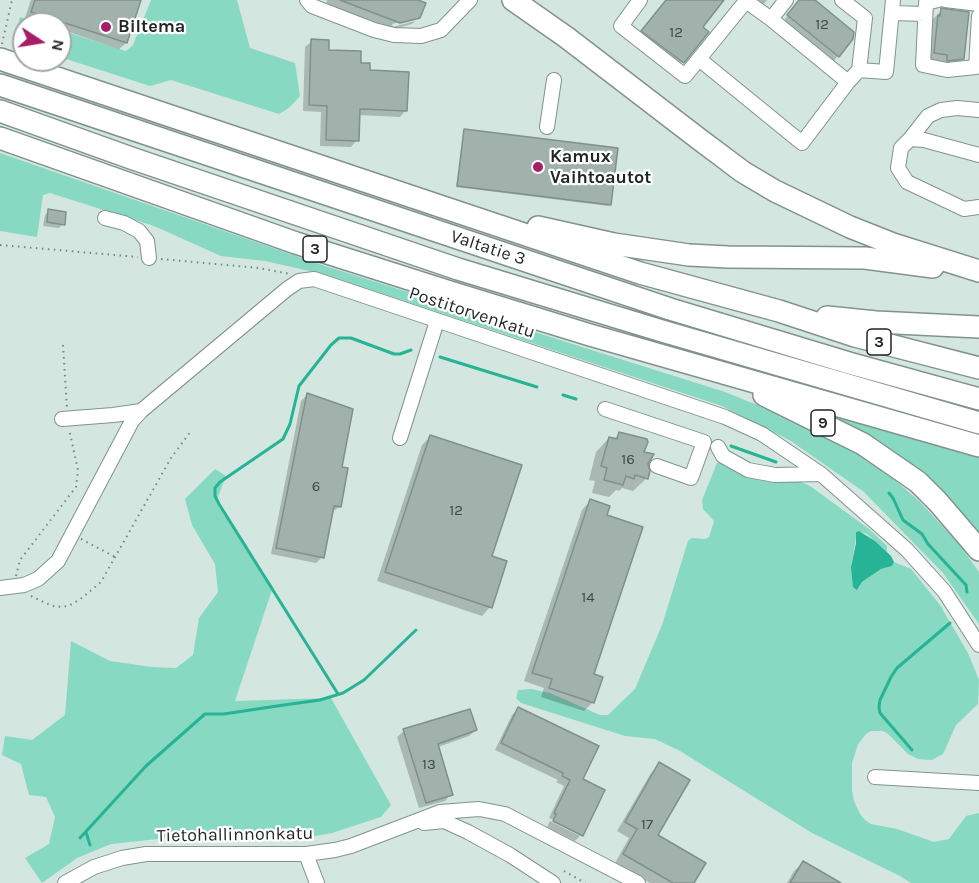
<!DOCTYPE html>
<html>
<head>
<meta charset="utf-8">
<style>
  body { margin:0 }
  #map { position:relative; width:979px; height:883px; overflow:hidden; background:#d4e6e0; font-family:Karla,sans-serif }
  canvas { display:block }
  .north { position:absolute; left:12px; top:12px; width:60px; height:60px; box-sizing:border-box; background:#fff; border:2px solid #a5a8a7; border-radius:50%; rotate:102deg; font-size:16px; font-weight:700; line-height:24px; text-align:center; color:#1f2624 }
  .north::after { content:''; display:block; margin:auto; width:21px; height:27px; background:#a61e66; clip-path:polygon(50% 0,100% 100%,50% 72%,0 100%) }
</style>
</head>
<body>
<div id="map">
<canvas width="979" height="883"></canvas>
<div class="north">N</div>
</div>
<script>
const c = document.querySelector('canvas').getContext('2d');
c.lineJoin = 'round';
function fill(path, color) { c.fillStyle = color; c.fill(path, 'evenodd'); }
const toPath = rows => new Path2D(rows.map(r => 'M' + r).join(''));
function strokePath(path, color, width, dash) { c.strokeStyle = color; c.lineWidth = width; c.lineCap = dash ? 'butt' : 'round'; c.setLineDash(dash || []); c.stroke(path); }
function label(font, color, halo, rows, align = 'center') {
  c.font = font + ' Karla,sans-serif'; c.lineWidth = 4.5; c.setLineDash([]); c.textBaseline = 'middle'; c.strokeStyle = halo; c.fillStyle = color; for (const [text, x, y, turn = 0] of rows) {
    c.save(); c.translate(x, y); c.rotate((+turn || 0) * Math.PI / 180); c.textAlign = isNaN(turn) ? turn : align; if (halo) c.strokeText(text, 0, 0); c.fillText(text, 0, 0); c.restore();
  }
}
const green = toPath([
  [151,0,237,0,250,48,295,63,300,96,289,108,279,114,171,80,150,86,60,57,60,30,126,51,133,45],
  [20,17,41,24,24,24,24,46,13,42],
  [0,153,322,265,725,392,816,429,857,452,883,470,919,501,959,544,979,572,979,624,943,573,864,492,791,441,722,406,323,274,265,261,221,256,154,226,50,193,43,195,37,237,0,231],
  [828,411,979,456,979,544,826,418],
  [717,463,721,463,751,476,801,482,810,486,869,529,887,546,887,552,867,534,857,531,851,567,858,589,862,582,881,569,892,566,894,562,911,569,940,605,968,653,979,680,978,704,956,725,943,754,932,760,918,759,908,754,887,733,882,731,871,731,866,734,858,744,852,763,852,790,854,801,860,814,865,820,871,824,897,829,934,842,949,839,966,816,979,813,979,883,911,883,900,876,812,833,680,751,655,739,625,736,521,703,516,698,518,690,531,689,550,693,600,715,608,715,635,689,662,625,688,541,692,538,705,539,709,537,714,521,703,509,702,500],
  [215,469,226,476,216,502,273,587,235,701,331,698,391,805,381,817,332,833,292,840,236,837,167,838,111,844,77,858,42,883,25,858,49,844,55,817,46,797,29,795,21,764,2,755,5,736,32,740,65,715,71,641,110,661,152,667,176,668,193,655,199,618,218,592,215,564,192,525,185,499]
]);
const water = toPath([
  [859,531,875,541,891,556,894,562,892,566,881,569,862,582,857,590,853,587,851,567,856,543,856,532]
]);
const shadow = toPath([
  [31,0,140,0,126,43,119,49,60,29,60,24,44,24,25,18],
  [327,0,414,0,419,17,417,19,417,17,392,24,393,27,415,21,412,24,393,29,326,4],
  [666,0,722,0,701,27,707,32,676,69,636,38],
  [748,0,767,0,759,9],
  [800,0,812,0,852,39,832,63,782,23],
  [942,10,963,58,954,67,926,62,930,26,933,19],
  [312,41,327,51,359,64,406,110,400,117,358,115,357,140,351,147,320,146,321,112,303,111,305,47],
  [465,131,610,204,608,206,456,187],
  [49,211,63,224,59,228,43,226,45,215],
  [307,395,340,468,339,507,331,513,322,557,316,563,271,554,301,401],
  [619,434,642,453,647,463,647,478,633,491,622,488,619,491,616,490,609,497,592,493,595,481,589,480,596,452,609,438,614,439],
  [431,436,490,557,490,607,482,616,377,581,422,445],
  [590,501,605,516,592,675,593,702,584,711,541,697,544,688,524,681,582,510],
  [519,709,581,780,581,833,549,818,564,786,556,782,558,780,495,750,512,715],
  [476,730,469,736,438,747,451,794,445,801,419,808,397,737,404,731],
  [660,764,656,835,693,883,650,883,615,863,629,838,617,831,651,773],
  [550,821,580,836,575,841,547,827],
  [803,863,838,883,787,883,794,871]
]);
const stream = toPath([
  [440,357,537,387],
  [563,395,576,399],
  [731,446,776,462],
  [889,493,893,498,903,520,922,534,928,544,966,585,967,592],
  [338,694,219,504,215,496,215,488,220,482,283,439,290,424,299,386,331,345,339,338,351,338,394,354,400,354,411,350],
  [912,750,880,713,879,707,880,700,891,677,897,668,950,623],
  [86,832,90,845],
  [80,838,146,766,205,714,224,714,277,706,320,700,343,693,364,680,416,630]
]);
const building = toPath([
  [35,0,141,0,127,43,31,12,35,0],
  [340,0,418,0,426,3,420,18,400,23,340,0],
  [666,0,724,0,703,27,709,32,684,63,641,31,666,0],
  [799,0,815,0,854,32,853,39,839,57,787,15,799,0],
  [941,8,969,12,964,59,947,61,947,55,934,53,938,15,940,16,941,8],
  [311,39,329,40,329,50,361,51,361,63,370,63,370,70,409,72,407,111,360,109,359,141,326,140,327,106,309,105,311,39],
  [464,129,618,148,611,205,457,186,464,129],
  [48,209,66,212,65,225,47,222,48,209],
  [307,393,353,409,342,467,348,468,341,507,334,506,324,558,276,548,307,393],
  [619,432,647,439,648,442,644,452,654,454,648,464,650,471,648,479,635,475,634,479,626,476,623,485,604,480,607,468,601,466,609,437,617,439,619,432],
  [430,435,522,465,492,556,507,561,492,608,385,572,430,435],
  [590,499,610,506,607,515,643,527,594,674,603,677,594,703,549,688,552,679,532,673,590,499],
  [518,707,599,746,583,779,605,790,583,836,553,821,556,814,554,813,570,780,562,776,563,773,501,743,518,707],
  [470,709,477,730,438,744,453,795,426,803,403,729,470,709],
  [659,762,690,780,658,835,706,863,694,883,673,883,623,854,637,829,625,822,659,762],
  [803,861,841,883,790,883,803,861]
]);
const path = toPath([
  [2,44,12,0],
  [0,245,138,257],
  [161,259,259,268,290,274],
  [63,345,67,408],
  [81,539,115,557],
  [16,576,20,560,76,487,78,470,69,429],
  [31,596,52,606,63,607,70,605,82,598,101,582,171,458,191,431],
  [564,871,585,883]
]);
const minor = toPath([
  [307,0,312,6,374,30,394,35,421,36,441,30,470,0],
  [640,0,621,26,685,76,746,1,771,19,786,0],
  [842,0,865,18,859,70],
  [938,0,926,3,923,65,947,70,976,67,979,16],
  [945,0,979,4],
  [892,13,925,14],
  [771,19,848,82,859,70,886,72,893,0],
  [699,59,802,143,848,82],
  [547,127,554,80],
  [910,139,928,116,941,110,957,108,979,110],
  [979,155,924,140,910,139,901,148,898,168,907,182,964,209,979,207],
  [105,218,124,223,139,231,147,241,149,258],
  [605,409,704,442,691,478,657,466],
  [62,419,113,415,141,411],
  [400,438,437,321],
  [718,447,723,456,748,470,775,475,821,474],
  [0,588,24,585,38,579,58,561,132,421,141,411,287,289,299,281,314,279,725,417,762,434,821,474,907,550,944,591,979,645],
  [875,777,979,783],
  [424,823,444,821,468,832,510,855,553,883],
  [306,854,317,883],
  [65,883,94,867,122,858,146,854,306,854,335,850,351,846,440,812,479,809,505,814,638,883]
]);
const highway = toPath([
  [513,0,566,37,699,139,743,172,775,191,850,227,893,244,979,271],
  [0,59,640,273,779,311,855,336,979,368],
  [0,85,670,309,849,363,979,399],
  [0,111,131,158,458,269,662,331,979,423],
  [0,138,296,243,450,292,590,335,979,446],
  [538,227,614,244,689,255,728,257,865,258,933,267],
  [827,317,876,322,979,327],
  [764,395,863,444,918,482,938,502,979,550]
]);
const markers = [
  [106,27,6,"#a61e66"],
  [538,167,6,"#a61e66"]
];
const numberNames = [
  ["12",822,25],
  ["12",676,33],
  ["16",628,460],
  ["6",316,487],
  ["12",456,511],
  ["14",588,598],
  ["13",429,765],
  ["17",647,825]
];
const shields = [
  [315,249,24],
  [879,342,24],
  [823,423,24]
];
const shieldNames = [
  ["3",315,249],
  ["3",879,342],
  ["9",823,423]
];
const poiNames = [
  ["Biltema",118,27],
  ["Kamux",550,157],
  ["Vaihtoautot",550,178]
];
const streetNames = [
  ["Valtatie 3",488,248,18],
  ["Postitorvenkatu",472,313,18],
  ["Tietohallinnonkatu",235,835,-1]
];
fill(green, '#87d9c2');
fill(water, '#26b396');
fill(shadow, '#0003');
strokePath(stream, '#26b396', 3);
fill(building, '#a1b2ac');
strokePath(building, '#80908b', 1.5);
strokePath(minor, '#82928d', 16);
strokePath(highway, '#82928d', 24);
strokePath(path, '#788581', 2, [1.5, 4.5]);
strokePath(minor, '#fff', 14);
strokePath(highway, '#fff', 21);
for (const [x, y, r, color] of markers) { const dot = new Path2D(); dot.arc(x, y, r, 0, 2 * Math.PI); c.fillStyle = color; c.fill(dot); strokePath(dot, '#fff', 2); }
label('15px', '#404946', null, numberNames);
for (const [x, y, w] of shields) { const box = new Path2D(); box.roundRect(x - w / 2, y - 13, w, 26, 4.5); c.fillStyle = '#fff'; c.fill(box); strokePath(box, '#1f2624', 1.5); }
label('bold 16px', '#1f2624', null, shieldNames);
label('bold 18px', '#1f2624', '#fff', poiNames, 'left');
label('18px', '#1f2624', '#fff', streetNames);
</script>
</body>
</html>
